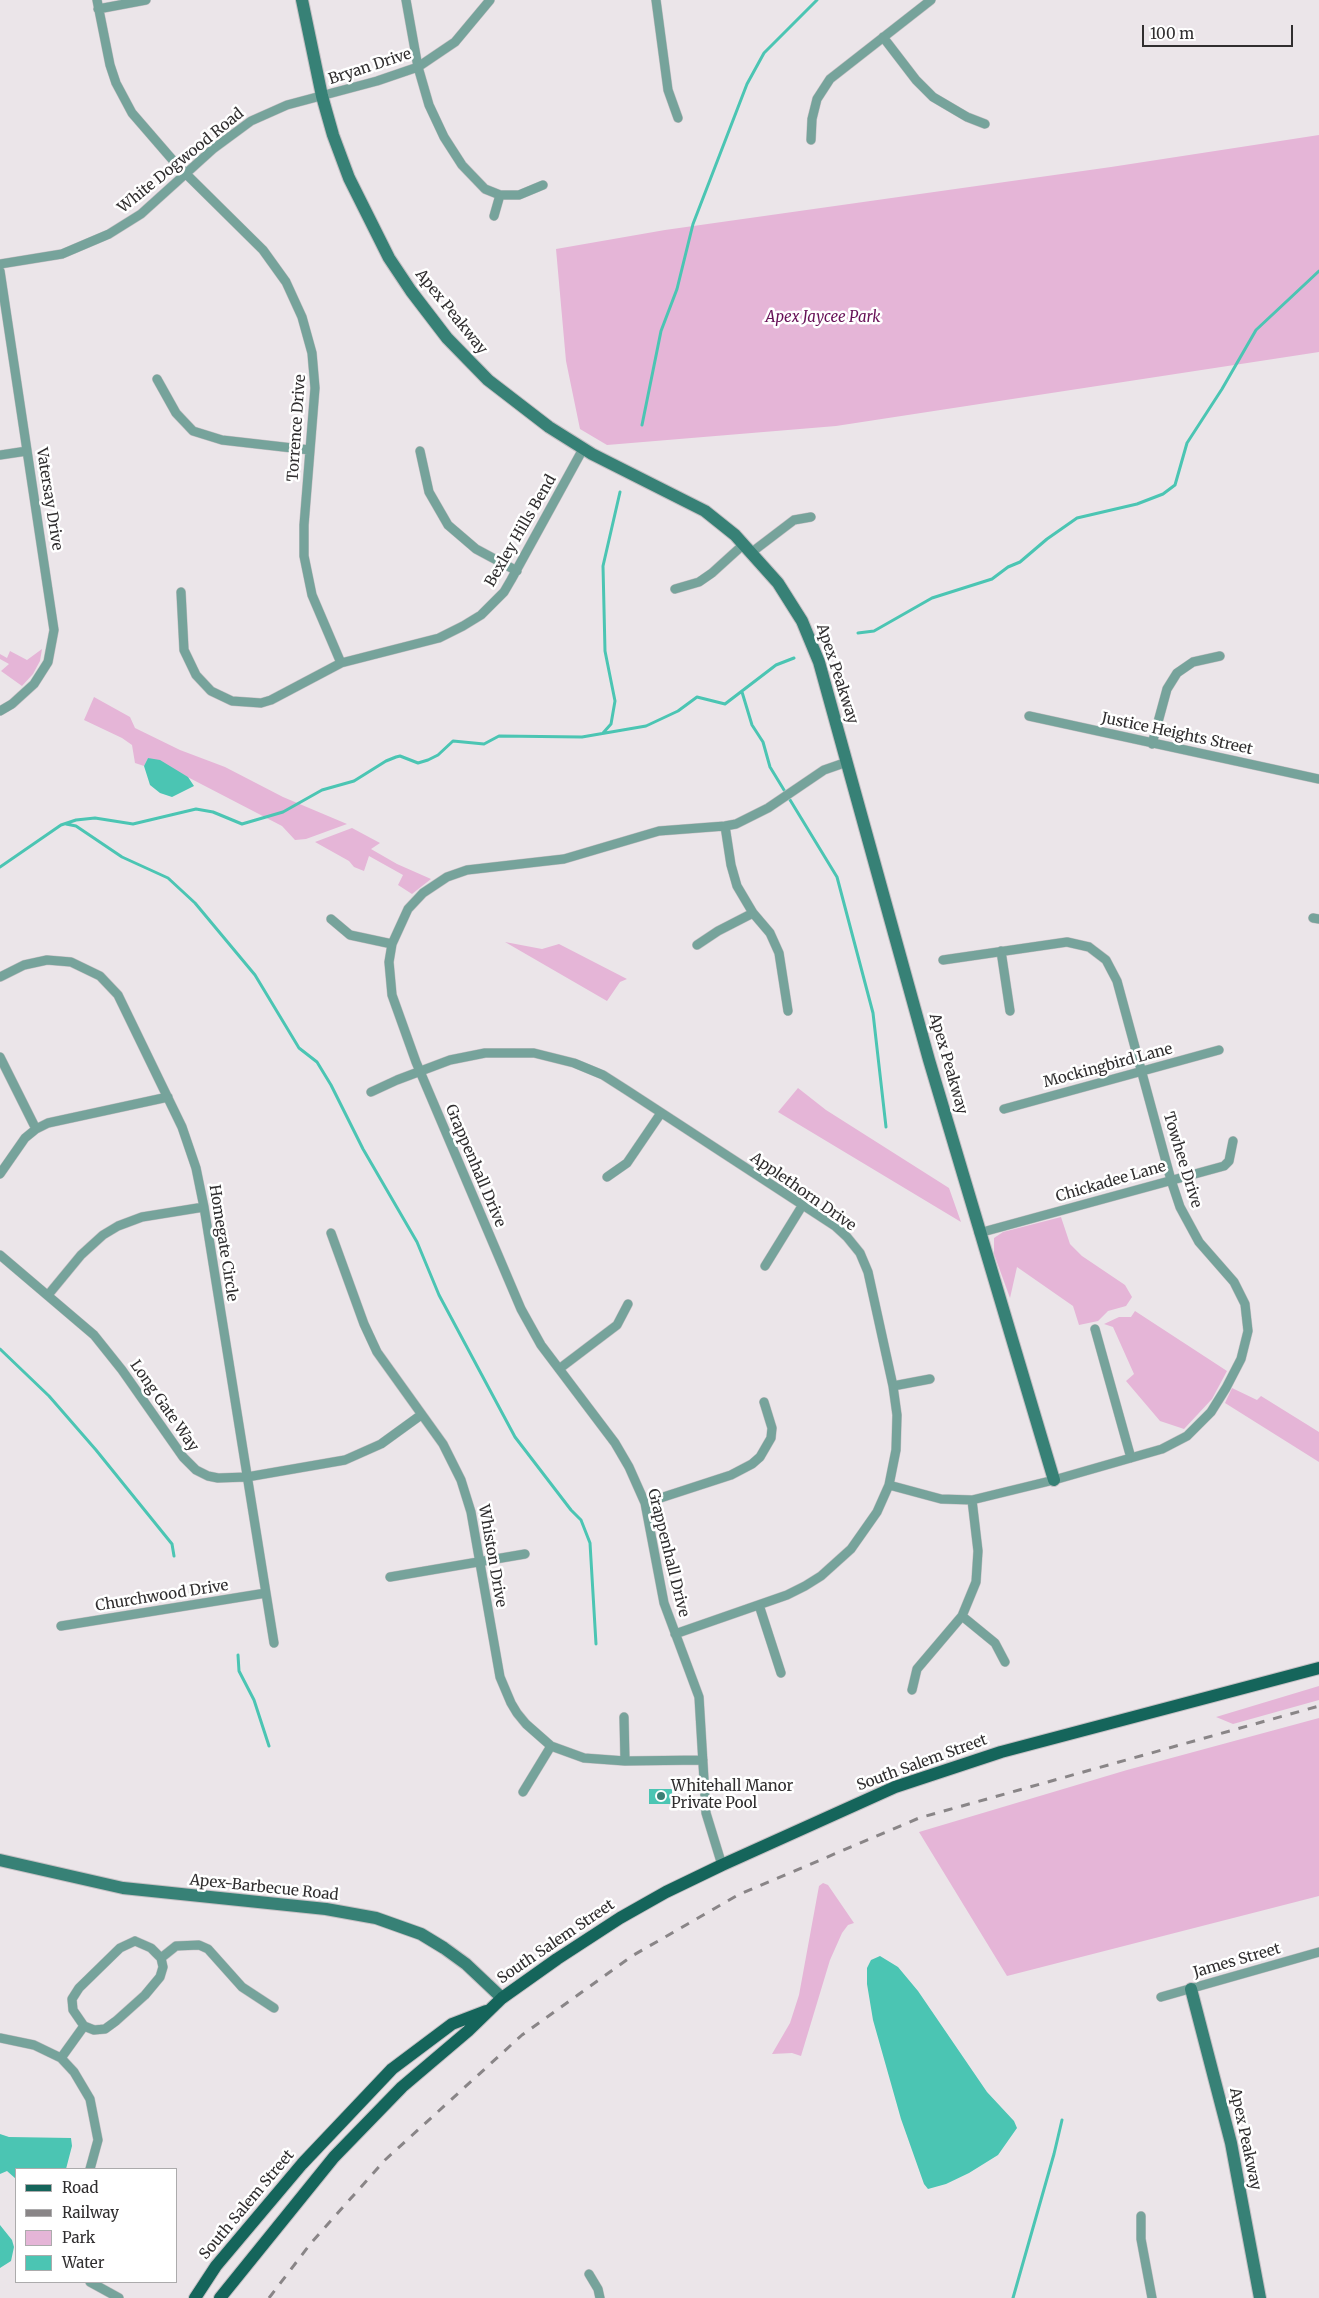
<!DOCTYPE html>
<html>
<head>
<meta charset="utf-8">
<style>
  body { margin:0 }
  #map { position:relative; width:1319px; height:2298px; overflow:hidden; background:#ebe5e9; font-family:Merriweather,serif }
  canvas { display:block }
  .legend { position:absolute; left:15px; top:2168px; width:162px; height:115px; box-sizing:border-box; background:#fff; border:1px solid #acabac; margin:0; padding:6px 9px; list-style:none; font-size:15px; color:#302e2f }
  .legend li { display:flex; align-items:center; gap:10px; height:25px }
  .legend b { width:25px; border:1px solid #acabac }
  .scale { position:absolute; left:1142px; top:25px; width:151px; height:22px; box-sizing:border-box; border:2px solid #302e2f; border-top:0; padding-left:6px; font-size:15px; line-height:18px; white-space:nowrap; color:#302e2f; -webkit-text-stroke:4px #fff; paint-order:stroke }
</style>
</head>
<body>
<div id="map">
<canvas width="1319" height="2298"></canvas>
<ul class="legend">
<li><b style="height:6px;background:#15655b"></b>Road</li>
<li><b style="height:6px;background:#898587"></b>Railway</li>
<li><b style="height:14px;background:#e5b5d7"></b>Park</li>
<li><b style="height:14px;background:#4bc5b3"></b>Water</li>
</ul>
<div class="scale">100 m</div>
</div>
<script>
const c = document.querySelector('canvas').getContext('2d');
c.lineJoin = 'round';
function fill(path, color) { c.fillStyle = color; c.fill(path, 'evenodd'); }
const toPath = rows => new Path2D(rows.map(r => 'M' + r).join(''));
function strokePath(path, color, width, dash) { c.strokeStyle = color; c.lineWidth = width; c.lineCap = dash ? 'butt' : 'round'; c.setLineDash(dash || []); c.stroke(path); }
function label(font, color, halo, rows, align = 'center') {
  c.font = font + ' Merriweather,serif'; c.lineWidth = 5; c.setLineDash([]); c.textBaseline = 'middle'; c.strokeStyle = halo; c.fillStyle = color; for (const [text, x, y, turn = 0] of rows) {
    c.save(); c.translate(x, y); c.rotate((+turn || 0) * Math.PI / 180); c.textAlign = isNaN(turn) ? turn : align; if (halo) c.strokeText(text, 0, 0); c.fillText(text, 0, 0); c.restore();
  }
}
const green = toPath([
  [1319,135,1319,352,836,426,607,445,580,429,566,361,556,249,665,230,1111,167],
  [42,649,40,661,33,674,22,686,1,671,9,664,0,659,0,654,7,658,10,651,27,660],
  [94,697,130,717,135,728,180,750,225,767,283,797,347,824,306,839,295,840,282,826,176,771,148,758,144,766,135,763,132,745,122,738,84,720],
  [352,828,380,843,371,849,397,864,431,879,412,894,398,885,403,875,369,856,364,871,354,867,349,861,315,842],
  [505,942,542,949,559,944,627,979,620,982,607,1001],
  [798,1088,826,1110,949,1188,961,1222,778,1112],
  [1061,1217,1070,1244,1082,1256,1125,1285,1132,1297,1126,1306,1108,1311,1098,1321,1079,1325,1073,1306,1017,1267,1010,1298,994,1254,994,1238,1003,1232],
  [1135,1311,1227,1371,1212,1399,1184,1429,1160,1421,1126,1381,1134,1374,1113,1327,1104,1324,1119,1317,1131,1317],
  [1232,1388,1257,1400,1261,1396,1319,1432,1319,1462,1225,1403],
  [1319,1686,1319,1700,1233,1724,1216,1717],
  [1319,1718,1319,1896,1007,1976,919,1832,1127,1770],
  [823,1883,828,1885,854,1923,848,1925,842,1933,830,1960,801,2056,792,2053,772,2054,790,2023,799,1995,819,1886]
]);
const water = toPath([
  [148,758,160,760,188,777,194,786,172,797,160,793,150,785,144,766],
  [649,1789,672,1789,672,1804,649,1804],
  [880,1956,898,1967,918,1991,987,2092,1014,2121,1017,2128,998,2155,969,2173,946,2184,928,2189,924,2184,901,2119,873,2020,867,1984,867,1968,871,1960],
  [0,2134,9,2137,71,2138,72,2146,66,2169,16,2169,16,2179,7,2171,0,2174],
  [0,2225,12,2240,14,2247,11,2261,0,2268]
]);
const stream = toPath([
  [642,425,661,331,677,289,693,224,747,84,764,53,817,0],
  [858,633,874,631,932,598,992,579,1008,567,1020,562,1047,539,1077,518,1137,504,1163,494,1175,485,1187,443,1222,389,1256,330,1319,271],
  [742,692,752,725,763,742,770,767,837,877,873,1013,886,1127],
  [603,733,611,724,615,701,605,651,603,566,620,492],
  [66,824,76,826,122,857,168,878,195,903,255,975,299,1048,317,1062,331,1085,363,1149,417,1242,439,1295,515,1437,571,1510,581,1520,590,1543,596,1644],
  [0,867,61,825,76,820,95,818,133,824,196,809,213,812,242,824,283,812,322,790,354,781,386,761,396,757,400,756,418,763,428,760,438,755,453,741,484,744,499,736,582,737,646,726,678,711,697,697,725,704,776,665,794,658],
  [0,1349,49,1396,96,1450,172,1544,174,1556],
  [238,1655,239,1671,254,1700,269,1746],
  [1013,2298,1054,2154,1062,2120]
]);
const street = toPath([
  [97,0,110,65,116,83,132,113,177,165,263,250,286,282,302,317,312,353,315,388,304,525,304,556,312,595,341,663],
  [406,0,418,67,429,105,444,137,462,165,485,189,500,195,519,195,543,185],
  [656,0,668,90,678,118],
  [98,9,146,0],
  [883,37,916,80,933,97,967,117,985,124],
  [811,140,812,119,817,99,830,79,931,0],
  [494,216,500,195],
  [0,264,62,254,109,234,141,214,213,149,251,121,287,105,377,81,418,67,455,42,490,0],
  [0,271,54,630,48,662,34,684,12,704,0,711],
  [157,379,176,413,193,431,222,440,310,450],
  [420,451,429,492,448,525,476,549,517,571],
  [0,455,27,451],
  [752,552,794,520,811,517],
  [675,589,699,582,712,573,744,544],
  [181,592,184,650,196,675,211,691,232,701,261,703,271,700,341,663,439,638,463,626,481,615,504,592,511,580,583,449],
  [1029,716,1319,779],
  [1152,744,1167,689,1177,673,1193,662,1220,656],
  [725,826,731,865,737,886,753,913,770,933,779,953,788,1011],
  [1313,918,1319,919],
  [331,919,350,935,392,944],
  [697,945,718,931,753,913],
  [1001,951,1010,1011],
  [0,977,24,965,47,960,71,962,100,976,118,995,182,1127,196,1168,204,1207,274,1643],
  [0,1057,36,1129],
  [371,1092,397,1080,450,1060,485,1053,534,1053,574,1063,603,1075,628,1091,835,1226,847,1237,860,1253,868,1272,893,1386,897,1415,896,1450,889,1485,877,1512,851,1549,821,1576,805,1586,787,1595,675,1634],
  [1004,1109,1219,1050],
  [0,1174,25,1138,36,1129,48,1123,168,1097],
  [607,1177,627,1163,661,1113],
  [331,1233,364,1324,377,1352,443,1444,461,1480,471,1512,500,1677,511,1703,517,1713,526,1724,551,1746,584,1758,625,1761,703,1760],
  [979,1233,1224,1166,1229,1161,1233,1141],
  [0,1255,94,1335,122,1370,183,1457,196,1470,208,1476,218,1478,247,1477,345,1460,381,1444,421,1415],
  [765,1266,802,1206],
  [48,1295,81,1255,103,1235,118,1226,142,1217,204,1207],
  [1095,1329,1131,1458],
  [559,1369,617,1325,628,1304],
  [893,1386,930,1379],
  [889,1485,941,1499,972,1500,1054,1480,1162,1449,1187,1436,1211,1412,1226,1388,1241,1359,1248,1331,1245,1304,1234,1282,1199,1242,1180,1207,1171,1180,1117,981,1106,960,1089,947,1067,942,943,960],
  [645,1503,731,1475,752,1464,760,1457,771,1438,772,1428,764,1402],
  [390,1577,525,1554],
  [759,1605,781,1673],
  [962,1616,995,1643,1005,1662],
  [61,1626,266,1593],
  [912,1690,917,1669,962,1616,976,1582,978,1551,972,1500],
  [624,1717,625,1761],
  [523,1792,551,1746],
  [722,1865,706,1813,699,1697,664,1603,645,1503,629,1467,615,1443,541,1345,521,1309,416,1062,392,995,389,962,392,944,408,909,423,893,447,877,467,870,564,859,659,831,725,826,736,824,768,808,824,770,847,762],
  [135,1941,151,1948,161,1958,163,1967,160,1977,145,1995,116,2021,105,2029,94,2030,84,2026,73,2010,72,1999,79,1988,120,1948,135,1941],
  [161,1958,176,1946,199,1945,208,1949,242,1987,274,2008],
  [1161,1997,1319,1952],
  [0,2038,34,2045,61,2058,74,2072,90,2099,98,2140,90,2169],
  [61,2058,84,2026],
  [1141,2216,1141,2239,1152,2298],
  [589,2274,598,2289,600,2298],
  [90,2282,119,2298]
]);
const secondary = toPath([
  [302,0,322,96,333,135,349,178,389,258,411,291,447,338,488,380,549,427,592,454,705,511,735,535,778,583,802,621,819,662,929,1060,1054,1480],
  [0,1860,123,1888,326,1909,376,1918,421,1934,444,1948,466,1964,502,1998],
  [1191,1989,1231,2143,1260,2298]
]);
const primary = toPath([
  [195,2298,216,2266,302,2164,392,2069,452,2024,486,2011],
  [220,2298,334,2157,402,2087,468,2031,502,1998,557,1959,620,1918,666,1892,722,1865,895,1787,1001,1752,1319,1668]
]);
const rail = toPath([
  [269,2298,311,2243,385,2160,522,2035,632,1956,738,1895,919,1818,1319,1706]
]);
const markers = [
  [661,1796,5,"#3b8075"]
];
const streetNames = [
  ["Bryan Drive",370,67,-18],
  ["White Dogwood Road",181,161,-39],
  ["Apex Peakway",451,312,51],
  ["Torrence Drive",297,428,-86],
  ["Vatersay Drive",49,499,81],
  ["Bexley Hills Bend",521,531,-60],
  ["Apex Peakway",837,674,72],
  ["Justice Heights Street",1177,734,12],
  ["Apex Peakway",948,1064,74],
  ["Mockingbird Lane",1108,1066,-15],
  ["Towhee Drive",1182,1160,73],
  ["Grappenhall Drive",475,1166,67],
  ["Chickadee Lane",1111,1182,-16],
  ["Applethorn Drive",803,1192,35],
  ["Homegate Circle",223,1243,81],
  ["Long Gate Way",164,1406,55],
  ["Grappenhall Drive",668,1553,76],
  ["Whiston Drive",492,1556,80],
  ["Churchwood Drive",162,1596,-9],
  ["South Salem Street",922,1763,-20],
  ["Apex-Barbecue Road",264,1888,6],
  ["South Salem Street",556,1942,-34],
  ["James Street",1237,1961,-16],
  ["Apex Peakway",1245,2139,78],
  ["South Salem Street",247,2205,-50]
];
const parkNames = [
  ["Apex Jaycee Park",823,318]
];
const poiNames = [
  ["Whitehall Manor",671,1787],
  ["Private Pool",671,1804]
];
fill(green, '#e5b5d7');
fill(water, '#4bc5b3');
strokePath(stream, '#4bc5b3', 3);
strokePath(street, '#c6c0c4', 10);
strokePath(secondary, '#c6c0c4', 14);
strokePath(primary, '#c6c0c4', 14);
strokePath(street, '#76a39b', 9);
strokePath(secondary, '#378176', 12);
strokePath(primary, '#15655b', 12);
strokePath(rail, '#898587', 3, [9, 9]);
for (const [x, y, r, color] of markers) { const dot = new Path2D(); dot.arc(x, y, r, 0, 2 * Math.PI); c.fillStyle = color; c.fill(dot); strokePath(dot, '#fff', 2); }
label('15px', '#302e2f', '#fff', streetNames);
label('italic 15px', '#671157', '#fff', parkNames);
label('15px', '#302e2f', '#fff', poiNames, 'left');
</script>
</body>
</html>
